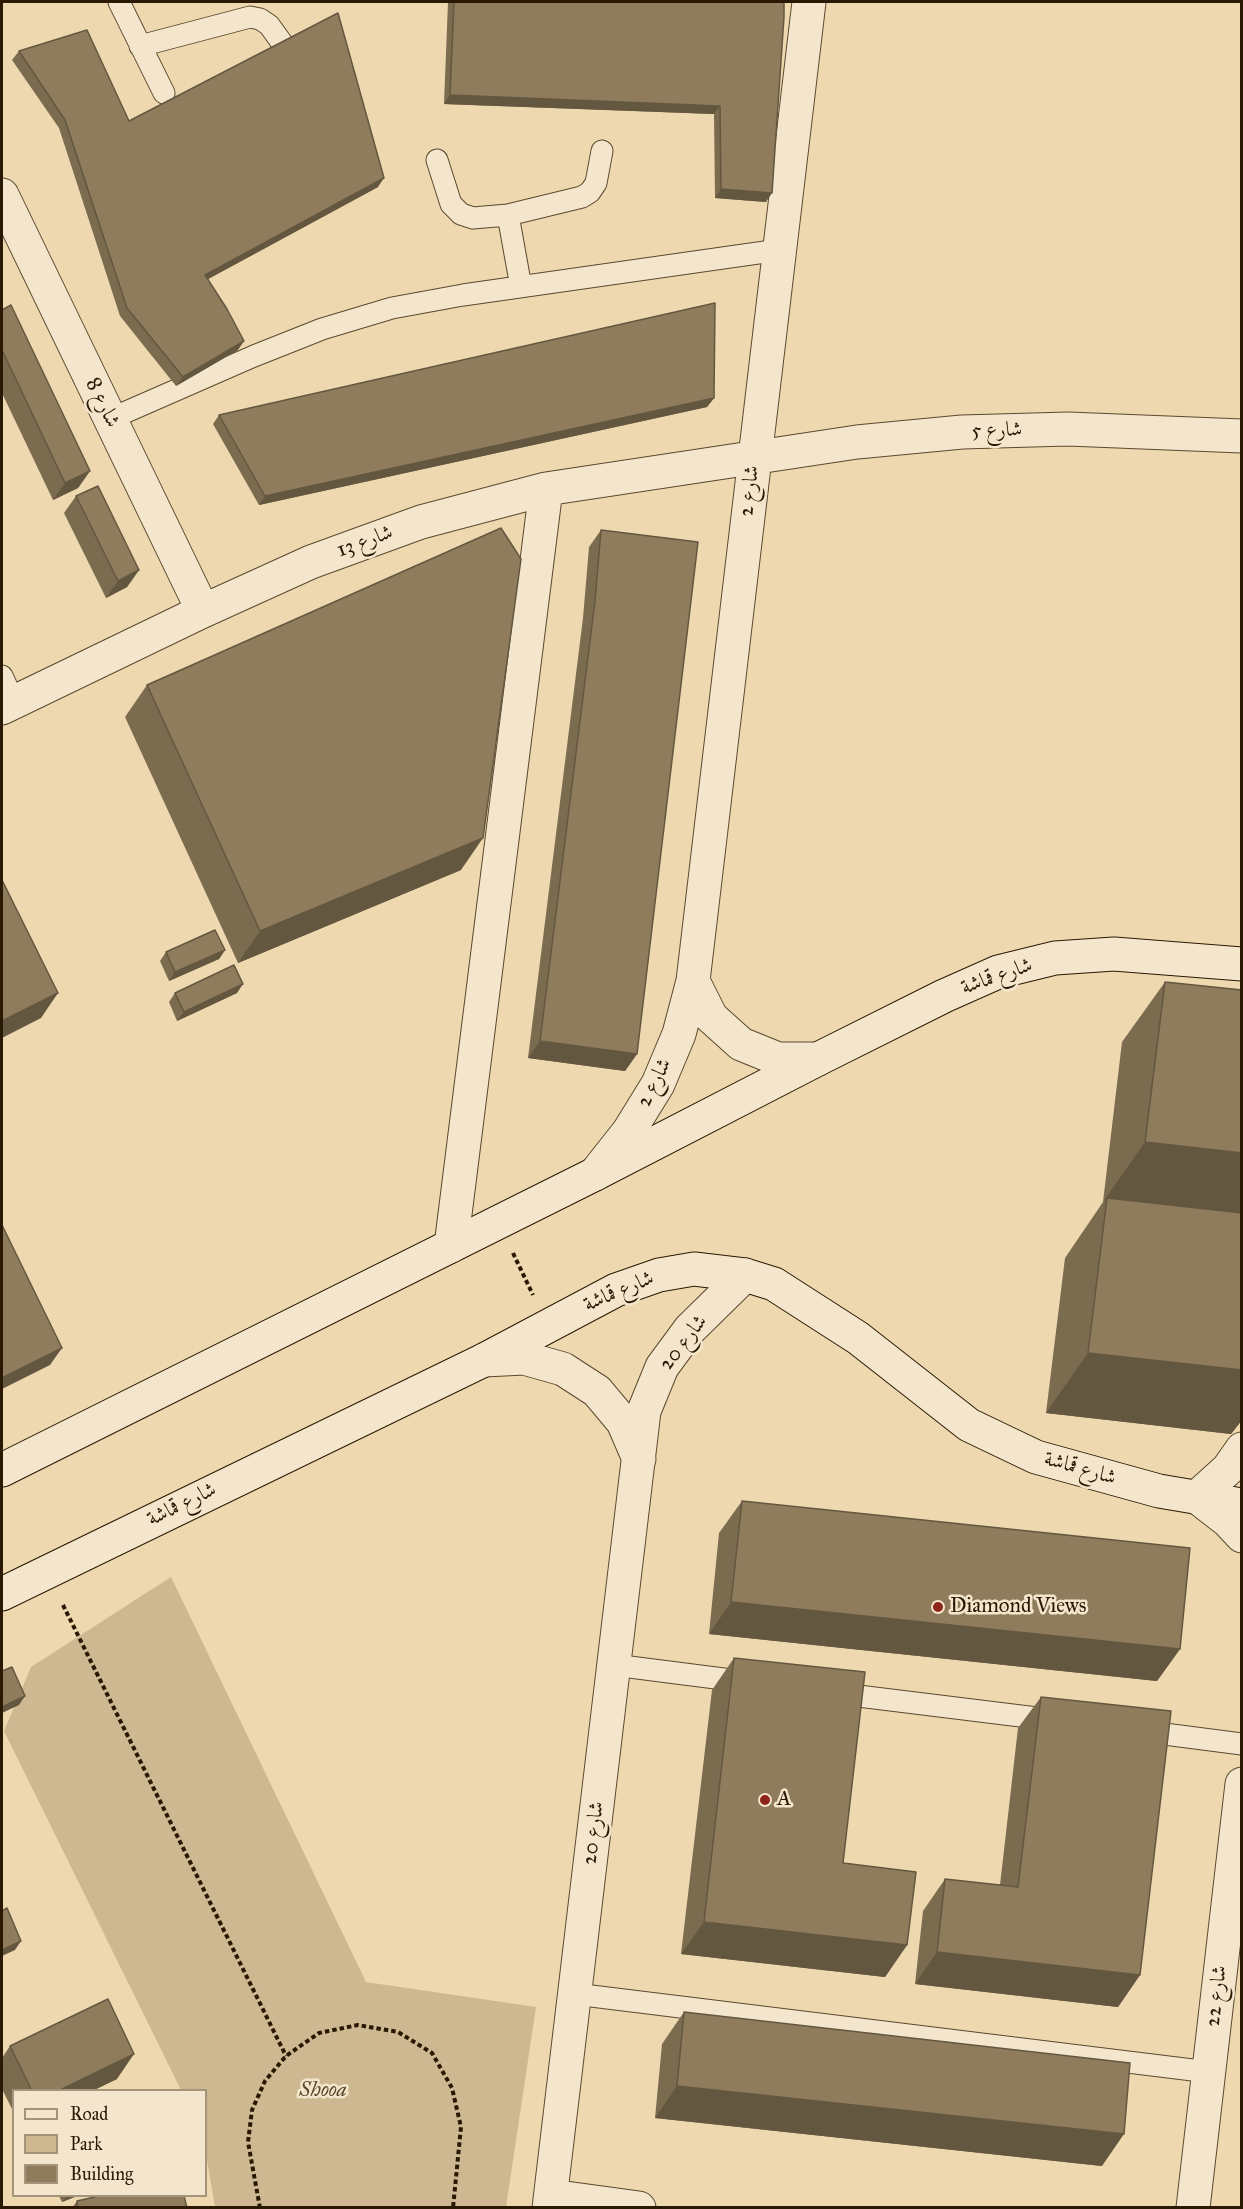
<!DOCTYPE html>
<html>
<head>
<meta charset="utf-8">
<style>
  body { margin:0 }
  #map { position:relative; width:1243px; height:2209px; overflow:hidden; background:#eed8b0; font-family:"IM FELL Great Primer",serif }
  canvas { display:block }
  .frame { position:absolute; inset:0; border:3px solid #291902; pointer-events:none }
  .legend { position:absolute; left:12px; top:2089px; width:195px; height:108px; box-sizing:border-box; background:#f4e6cc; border:2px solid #a3947b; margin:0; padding:8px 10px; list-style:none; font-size:18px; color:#291902 }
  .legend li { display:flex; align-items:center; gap:12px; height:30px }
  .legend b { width:30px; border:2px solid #a3947b }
</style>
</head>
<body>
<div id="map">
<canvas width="1243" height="2209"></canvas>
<div class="frame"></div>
<ul class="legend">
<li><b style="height:8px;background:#f4e6cc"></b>Road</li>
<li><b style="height:16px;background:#cdb892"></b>Park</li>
<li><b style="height:16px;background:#8f7c5c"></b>Building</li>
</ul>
</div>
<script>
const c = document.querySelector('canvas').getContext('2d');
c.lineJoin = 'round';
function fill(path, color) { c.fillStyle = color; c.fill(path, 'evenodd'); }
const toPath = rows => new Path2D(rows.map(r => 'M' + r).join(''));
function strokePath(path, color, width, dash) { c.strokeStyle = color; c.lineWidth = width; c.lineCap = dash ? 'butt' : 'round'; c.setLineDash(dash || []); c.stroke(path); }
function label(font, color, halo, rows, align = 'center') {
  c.font = font + ' "IM FELL Great Primer",Amiri,serif'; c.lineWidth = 5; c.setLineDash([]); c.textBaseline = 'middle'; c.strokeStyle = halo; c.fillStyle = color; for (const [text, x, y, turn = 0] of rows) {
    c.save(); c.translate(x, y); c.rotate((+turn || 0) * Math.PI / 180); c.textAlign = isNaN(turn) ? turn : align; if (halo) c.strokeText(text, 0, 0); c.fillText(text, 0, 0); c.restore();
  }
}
const green = toPath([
  [171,1577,366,1982,536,2007,506,2207,215,2207,206,2154,206,2090,181,2090,4,1731,31,1667]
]);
const path = toPath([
  [513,1253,533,1295],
  [63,1605,286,2056],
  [260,2208,248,2142,252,2110,265,2081,286,2056,319,2033,358,2025,398,2032,432,2053,452,2088,461,2127,453,2208]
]);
const lane = toPath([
  [119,2,164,93],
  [140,46,250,17,260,19,269,25,282,43],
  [437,160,451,204,461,214,473,218,508,215,582,197,590,192,596,183,602,151],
  [508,215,521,287],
  [110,419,254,356,322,329,392,308,463,295,779,250],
  [2,676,14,702],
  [614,1665,747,1682],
  [834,1693,1053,1720],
  [1141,1731,1242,1744],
  [575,1994,1209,2072]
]);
const street = toPath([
  [2,195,203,611],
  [2,708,203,611,311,562,421,522,546,489,857,442,962,432,1068,429,1242,436],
  [693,981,711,1017,741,1044,778,1059,818,1059],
  [595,1174,629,1131,658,1084,679,1034,693,981,809,2],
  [451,1246,546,489],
  [484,1360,524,1358,563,1369,597,1391,623,1422,639,1459],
  [1242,1449,1228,1469,1197,1497,1228,1521,1242,1536],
  [551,2196,639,2208],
  [549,2208,644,1411,662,1367,690,1329,745,1275],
  [1193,2208,1242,1784]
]);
const secondary = toPath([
  [2,1470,595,1174,818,1059,944,996,998,972,1055,958,1114,954,1242,964],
  [2,1594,484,1360,616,1290,659,1275,694,1269,745,1275,774,1284,858,1338,969,1425,1036,1457,1159,1491,1242,1505]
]);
const wall = toPath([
  [448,2,784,2,766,202,715,198,714,114,444,104],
  [19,51,129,121,378,187,208,279,238,350,176,386,120,316,59,128,12,60],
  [2,310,90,471,78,488,53,500,2,393],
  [714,398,707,407,259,505,213,424,219,415],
  [76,496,139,570,127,587,106,598,64,513],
  [601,530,637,1054,625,1071,528,1058,583,618,589,547],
  [147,685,461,870,238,963,125,717],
  [225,950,219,959,169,981,160,961,166,952],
  [1165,982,1242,990,1242,1420,1231,1434,1046,1413,1065,1258,1103,1202,1122,1042],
  [175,993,237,993,177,1021,169,1002],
  [742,1501,1180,1649,1157,1681,709,1634,719,1533],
  [734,1658,843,1863,907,1945,885,1977,681,1954,712,1690],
  [1041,1697,1140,1975,1118,2007,915,1984,923,1911,945,1879,1000,1885,1018,1728],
  [684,2012,1102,2166,655,2118,662,2044],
  [10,2046,117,2079,92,2091,14,2091,14,2113,2,2089,2,2058],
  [59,2196,77,2196,62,2202],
  [77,2201,187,2208,72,2208]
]);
const shadedWall = toPath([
  [450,95,720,106,714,114,444,104],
  [384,178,378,187,199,284,205,275],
  [721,189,772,193,766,202,715,198],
  [244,341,238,350,176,386,183,377],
  [714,398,707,407,259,505,265,496],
  [90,471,78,488,53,500,65,483],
  [139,570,127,587,106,598,118,581],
  [483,838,461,870,238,963,260,931],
  [225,950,219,959,169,981,175,972],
  [243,984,237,993,177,1021,184,1012],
  [58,993,41,1018,2,1038,2,1021],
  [540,1041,637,1054,625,1071,528,1058],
  [1145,1142,1242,1153,1242,1219,1107,1198,1103,1202],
  [62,1348,50,1365,2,1389,2,1378],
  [1088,1353,1242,1370,1242,1420,1231,1434,1046,1413],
  [731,1602,1180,1649,1157,1681,709,1634],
  [25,1696,19,1705,2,1713,2,1707],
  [704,1922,907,1945,885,1977,681,1954],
  [21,1941,15,1950,2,1956,2,1950],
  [937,1952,1140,1975,1118,2007,915,1984],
  [134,2054,117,2079,92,2091,58,2091],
  [677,2086,1124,2134,1102,2166,655,2118],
  [67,2196,77,2196,62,2202]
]);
const building = toPath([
  [454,2,784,2,784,17,772,193,721,189,720,106,450,95,454,2],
  [338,13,384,178,205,275,227,309,244,341,183,377,127,308,65,120,19,51,87,30,129,121,338,13],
  [715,303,714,398,265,496,219,415,715,303],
  [11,305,90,471,65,483,2,350,2,310,11,305],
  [98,486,139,570,118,581,76,496,98,486],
  [501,528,521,559,483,838,260,931,147,685,501,528],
  [601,530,698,542,637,1054,540,1041,595,601,601,530],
  [2,880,58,993,2,1021,2,880],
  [215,930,225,950,175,972,166,952,215,930],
  [234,965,243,984,184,1012,175,993,234,965],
  [1165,982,1242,990,1242,1153,1145,1142,1165,982],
  [1107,1198,1242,1213,1242,1370,1088,1353,1107,1198],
  [2,1225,62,1348,2,1378,2,1225],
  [742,1501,1190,1548,1180,1649,731,1602,742,1501],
  [734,1658,865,1672,843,1863,916,1872,907,1945,704,1922,734,1658],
  [12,1667,25,1696,2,1707,2,1671,12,1667],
  [1041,1697,1171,1711,1140,1975,937,1952,945,1879,1018,1887,1041,1697],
  [7,1908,21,1941,2,1950,2,1911,7,1908],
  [108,1999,134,2054,58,2091,32,2091,10,2046,108,1999],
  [684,2012,1130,2063,1124,2134,677,2086,684,2012],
  [99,2196,184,2196,187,2208,78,2208,77,2201,99,2196]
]);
const markers = [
  [938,1607,6,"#8f2418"],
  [765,1800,6,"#8f2418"]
];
const streetNames = [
  ["شارع 8",102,403,64],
  ["شارع 5",997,431,-2],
  ["شارع 2",750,491,-83],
  ["شارع 13",365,542,-20],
  ["شارع قماشة",997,977,-19],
  ["شارع 2",655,1083,-63],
  ["شارع قماشة",619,1292,-23],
  ["شارع 20",684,1343,-52],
  ["شارع قماشة",1080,1469,16],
  ["شارع قماشة",182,1505,-26],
  ["شارع 20",594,1833,-83],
  ["شارع 22",1217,1996,-83]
];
const poiNames = [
  ["Diamond Views",950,1607],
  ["A",777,1800]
];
const parkNames = [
  ["Shooa",323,2091]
];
fill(green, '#cdb892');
strokePath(lane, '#5a492e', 23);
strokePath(street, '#5a492e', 35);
strokePath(secondary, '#291902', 35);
strokePath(path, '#291902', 4, [4.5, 3]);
strokePath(lane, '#f4e6cc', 21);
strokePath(street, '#f4e6cc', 33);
strokePath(secondary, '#f4e6cc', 33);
fill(wall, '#7b6b4f');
fill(shadedWall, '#645740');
fill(building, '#8f7c5c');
strokePath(building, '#645740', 1.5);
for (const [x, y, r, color] of markers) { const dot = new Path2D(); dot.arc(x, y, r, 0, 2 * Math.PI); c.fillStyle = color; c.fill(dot); strokePath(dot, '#f4e6cc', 2); }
label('21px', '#291902', '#f4e6cc', streetNames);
label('21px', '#291902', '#f4e6cc', poiNames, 'left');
label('italic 21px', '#5a492d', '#f4e6cc', parkNames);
</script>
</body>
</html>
